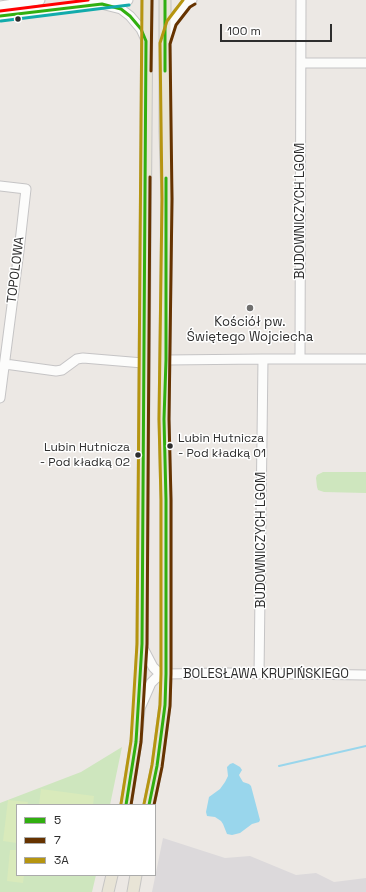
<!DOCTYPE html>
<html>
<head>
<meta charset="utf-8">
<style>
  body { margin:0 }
  #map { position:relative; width:366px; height:892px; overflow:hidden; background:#ece8e4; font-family:"Space Grotesk",sans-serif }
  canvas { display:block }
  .legend { position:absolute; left:16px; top:804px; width:140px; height:72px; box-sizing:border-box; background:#fff; border:1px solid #ababab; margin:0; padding:5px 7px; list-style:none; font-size:12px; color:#2e2e2e }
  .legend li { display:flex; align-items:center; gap:8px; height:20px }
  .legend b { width:20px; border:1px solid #ababab }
  .scale { position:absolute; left:220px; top:24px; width:112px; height:18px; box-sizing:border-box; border:2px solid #2e2e2e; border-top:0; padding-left:5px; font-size:12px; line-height:14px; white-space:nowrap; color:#2e2e2e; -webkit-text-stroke:3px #fff; paint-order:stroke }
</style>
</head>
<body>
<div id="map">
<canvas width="366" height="892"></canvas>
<ul class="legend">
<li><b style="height:5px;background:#31af10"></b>5</li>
<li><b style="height:5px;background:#630"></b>7</li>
<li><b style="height:5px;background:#b69510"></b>3A</li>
</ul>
<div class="scale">100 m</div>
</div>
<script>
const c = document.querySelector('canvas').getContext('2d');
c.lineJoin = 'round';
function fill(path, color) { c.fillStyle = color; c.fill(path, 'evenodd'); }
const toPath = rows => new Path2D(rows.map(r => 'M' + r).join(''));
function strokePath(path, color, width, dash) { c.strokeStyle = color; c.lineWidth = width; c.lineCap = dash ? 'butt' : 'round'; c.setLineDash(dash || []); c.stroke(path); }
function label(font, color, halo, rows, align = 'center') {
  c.font = font + ' "Space Grotesk",sans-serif'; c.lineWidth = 3; c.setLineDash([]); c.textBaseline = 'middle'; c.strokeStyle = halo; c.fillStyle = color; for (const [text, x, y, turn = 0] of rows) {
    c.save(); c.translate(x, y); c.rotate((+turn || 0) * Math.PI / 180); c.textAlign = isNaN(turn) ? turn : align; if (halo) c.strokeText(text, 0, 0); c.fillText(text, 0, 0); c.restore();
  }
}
const industrial = toPath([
  [163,838,225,858,250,856,296,875,316,873,334,882,366,878,366,892,152,892]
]);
const green = toPath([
  [323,472,366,472,366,493,324,492,318,490,317,487,316,478,317,475],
  [122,747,110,805,17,805,17,875,96,875,92,892,0,892,0,803,81,772]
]);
const pitch = toPath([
  [41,789,94,796,93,805,39,805],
  [8,800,28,802,27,805,17,805,17,843,3,841],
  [10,850,17,850,17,875,24,875,23,883,7,881]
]);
const water = toPath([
  [233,763,240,767,242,770,239,775,240,777,243,782,249,784,251,786,260,820,259,822,252,824,240,833,232,835,227,834,223,824,221,821,215,817,207,816,206,812,209,797,220,789,225,782,228,776,227,767,230,764]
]);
const stream = toPath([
  [279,766,366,746]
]);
const minor = toPath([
  [105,5,121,9,130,16,141,29,146,40],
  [0,6,40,0],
  [0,16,128,0],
  [167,36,171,23,177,14,187,3,192,0],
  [301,63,366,63],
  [0,186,26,189,19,251,0,398],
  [300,359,366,359],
  [166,360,263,359],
  [5,364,56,371,62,370,77,359,83,358,143,363],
  [142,646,153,667,157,671,166,674],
  [259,674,263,359,300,359,301,0],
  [141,706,151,683,156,678,166,674,225,673,366,675]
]);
const major = toPath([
  [126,805,136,742,139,709,142,644,147,0],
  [149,805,157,766,165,705,166,674,166,500,164,419,167,199,165,131,165,0],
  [108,892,112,875],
  [133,892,136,875]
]);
const bus1 = toPath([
  [165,0,165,71],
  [0,16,102,4,121,9,130,16,141,29,146,41,142,644,136,742,126,805],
  [149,805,157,766,165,705,166,674,166,500,164,419,166,360,166,178]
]);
const bus2 = toPath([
  [151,71,152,0],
  [131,805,141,742,147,644,150,177],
  [154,805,162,767,170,706,171,674,171,500,169,419,172,199,170,44,176,25,190,7,195,4]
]);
const bus3 = toPath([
  [144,804,152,765,160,705,161,674,161,500,159,419,162,199,160,43,167,21,183,0]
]);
const bus4 = toPath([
  [121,804,131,741,137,644,142,0]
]);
const bus5 = toPath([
  [1,21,129,5]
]);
const bus6 = toPath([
  [0,11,88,0]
]);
const markers = [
  [18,19,3.5,"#2e2e2e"],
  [250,308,4,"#706f6e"],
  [170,446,3.5,"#2e2e2e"],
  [138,455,3.5,"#2e2e2e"]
];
const busNames = [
  ["Lubin Hutnicza",178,439],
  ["- Pod kładką 01",178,454],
  ["Lubin Hutnicza",130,448,"right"],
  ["- Pod kładką 02",130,463,"right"]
];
const streetNames = [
  ["BUDOWNICZYCH LGOM",300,211,-90],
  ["TOPOLOWA",16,270,-83],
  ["BUDOWNICZYCH LGOM",261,540,-90],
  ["BOLESŁAWA KRUPIŃSKIEGO",266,674]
];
const poiNames = [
  ["Kościół pw.",250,322],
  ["Świętego Wojciecha",250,337]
];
fill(industrial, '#dcd9db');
fill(green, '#cee6be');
fill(pitch, '#d9eabb');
fill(water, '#99d6ec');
strokePath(stream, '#99d6ec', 2);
strokePath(minor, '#c5c4c5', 11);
strokePath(major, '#c6c5c4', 13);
strokePath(minor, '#fcfcfb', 9);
strokePath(major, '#e8e4d6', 11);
strokePath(bus1, '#31af10', 3);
strokePath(bus2, '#630', 3);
strokePath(bus3, '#b69510', 3);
strokePath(bus4, '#b69510', 3);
strokePath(bus5, '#12abab', 3);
strokePath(bus6, '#f00', 3);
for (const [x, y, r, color] of markers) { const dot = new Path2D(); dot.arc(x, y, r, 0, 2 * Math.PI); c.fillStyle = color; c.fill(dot); strokePath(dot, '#fff', 1.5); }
label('12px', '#2e2e2e', '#fff', busNames, 'left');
label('13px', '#2e2e2e', '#fff', streetNames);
label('13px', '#2e2e2e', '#fff', poiNames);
</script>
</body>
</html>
